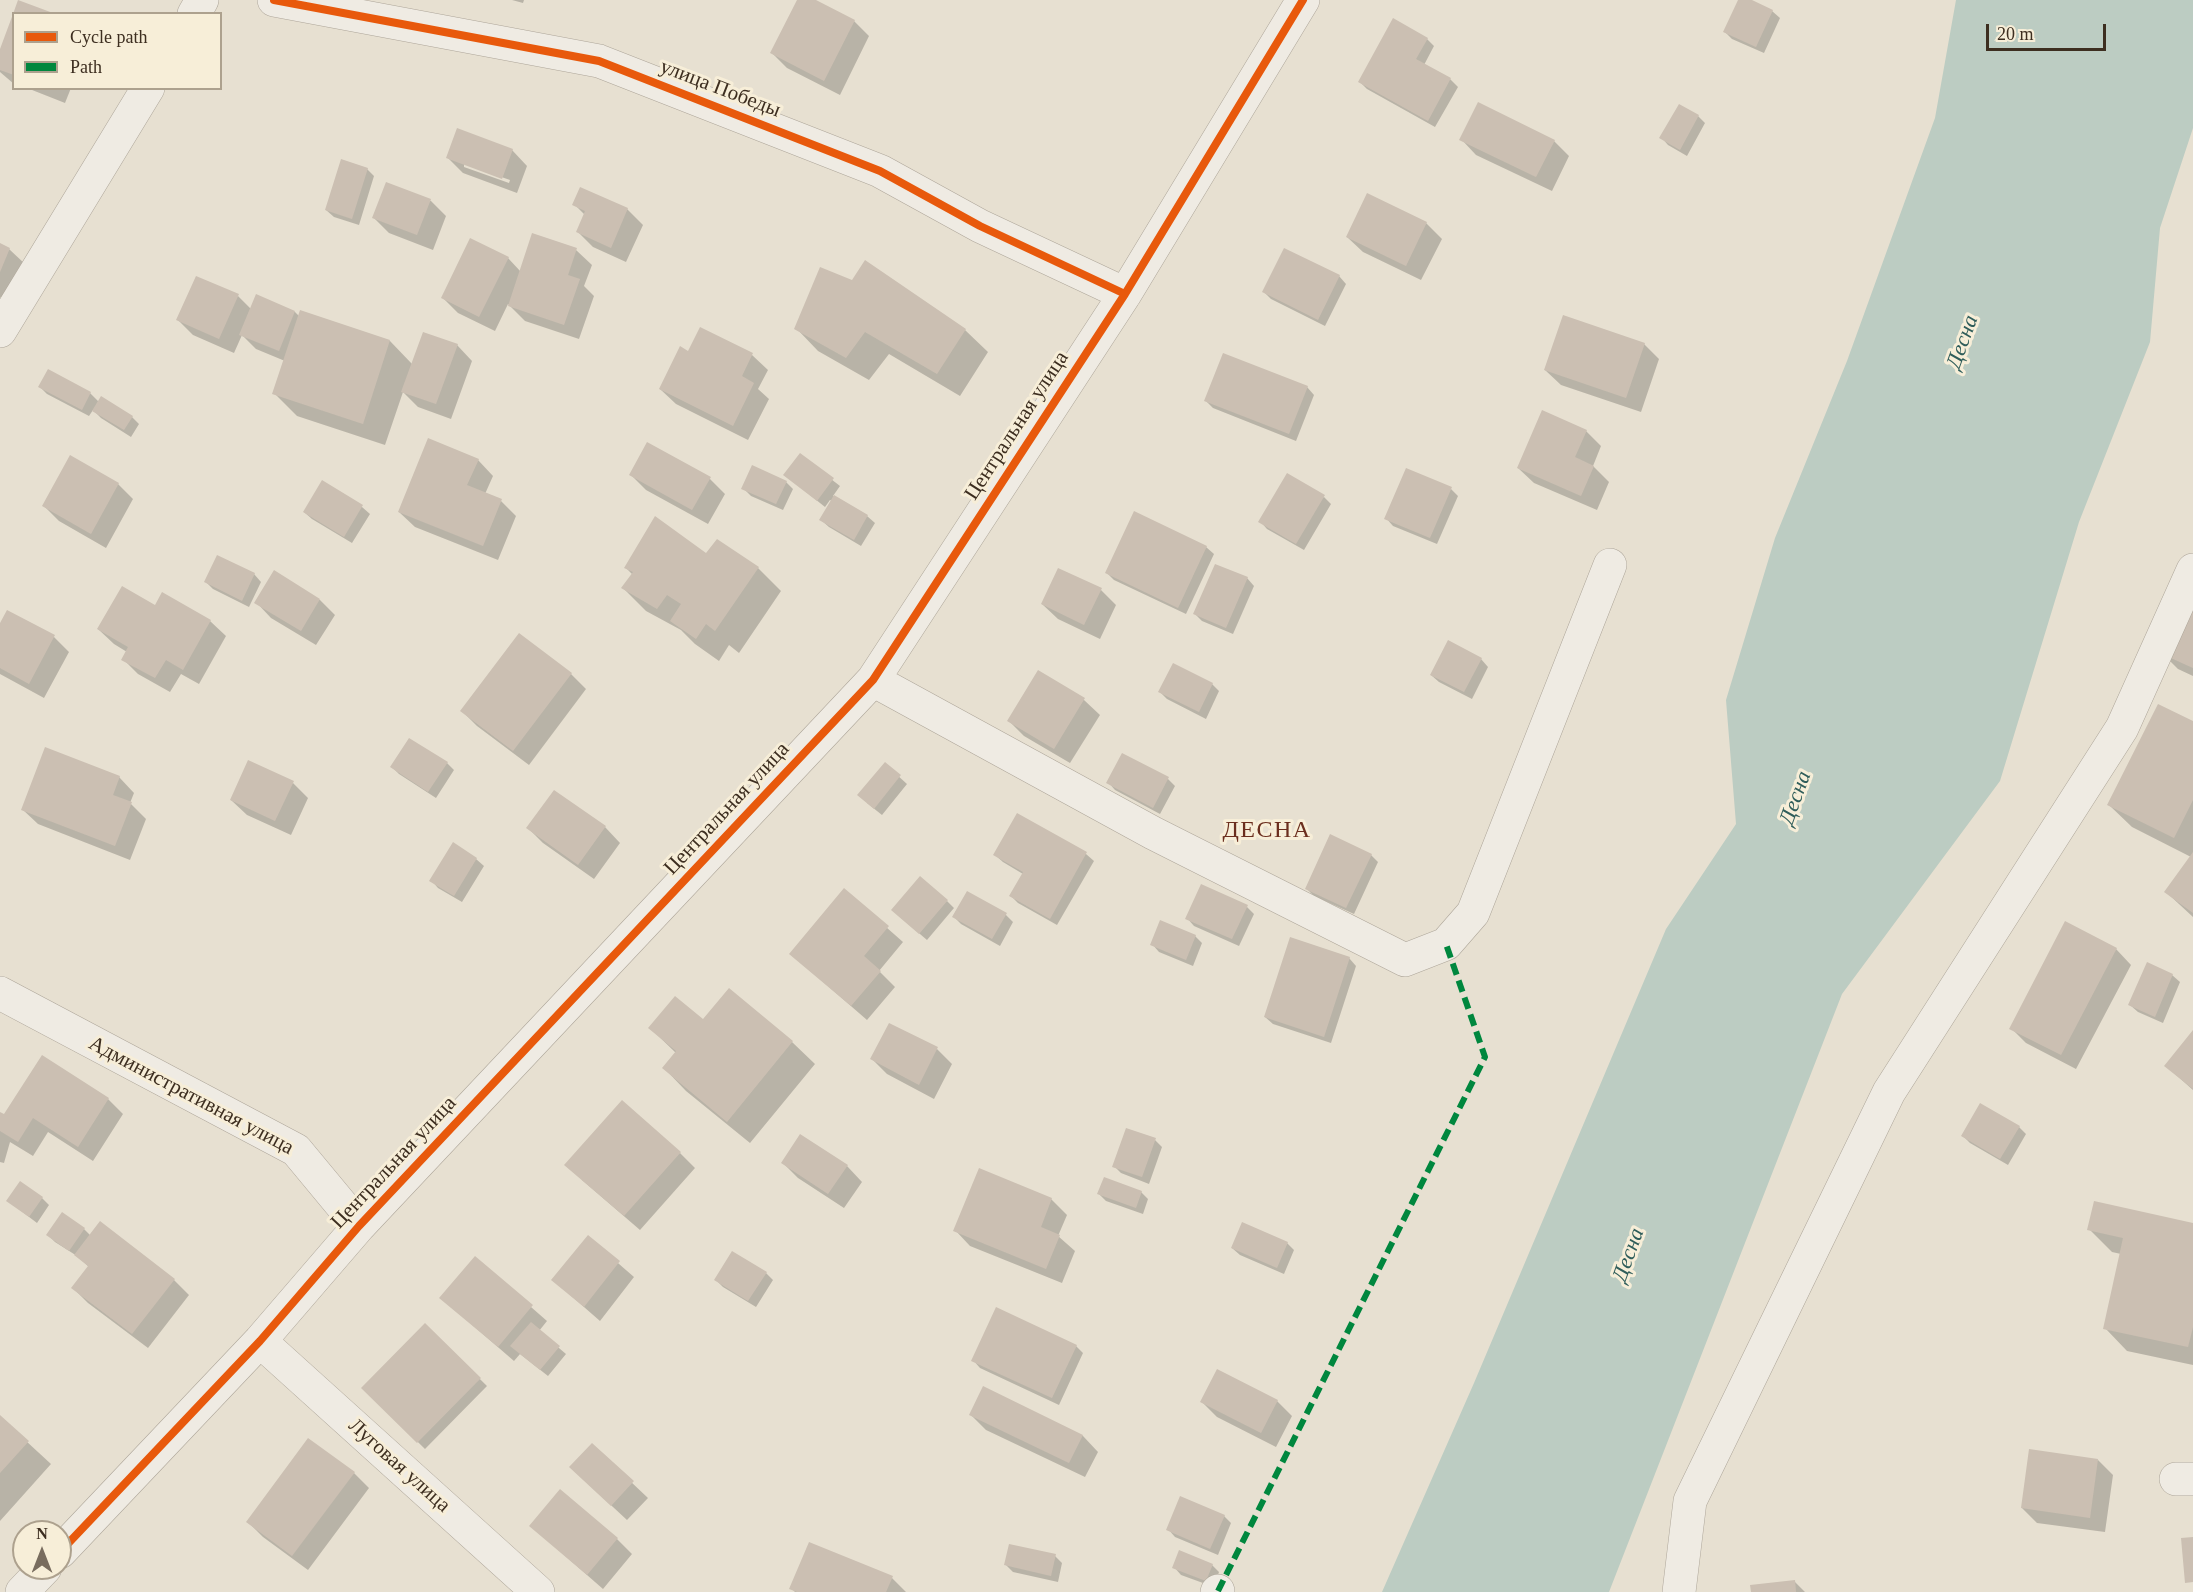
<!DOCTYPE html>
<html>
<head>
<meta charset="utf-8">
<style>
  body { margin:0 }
  #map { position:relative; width:2193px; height:1592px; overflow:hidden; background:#e7e0d1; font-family:"Times New Roman",serif }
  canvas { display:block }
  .legend { position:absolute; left:12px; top:12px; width:210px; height:78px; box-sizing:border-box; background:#f7eed8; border:2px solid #ada18e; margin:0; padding:8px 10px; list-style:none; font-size:18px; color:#3d2e20 }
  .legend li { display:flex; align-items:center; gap:12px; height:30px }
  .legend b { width:30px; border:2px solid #ada18e }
  .north { position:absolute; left:12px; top:1520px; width:60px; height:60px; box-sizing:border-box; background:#f7eed8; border:2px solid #ada18e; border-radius:50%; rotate:0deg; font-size:16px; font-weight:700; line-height:24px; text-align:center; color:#3d2e20 }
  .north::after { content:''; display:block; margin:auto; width:21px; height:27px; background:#786c5e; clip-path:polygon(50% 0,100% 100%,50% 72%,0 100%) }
  .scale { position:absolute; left:1986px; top:24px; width:120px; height:27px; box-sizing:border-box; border:3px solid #3d2e20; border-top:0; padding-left:8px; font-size:18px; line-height:21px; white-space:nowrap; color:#3d2e20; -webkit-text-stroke:4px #f7eed8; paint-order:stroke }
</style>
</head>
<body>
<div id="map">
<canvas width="2193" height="1592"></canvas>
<ul class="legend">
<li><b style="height:8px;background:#e8590c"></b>Cycle path</li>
<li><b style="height:8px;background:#00873e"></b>Path</li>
</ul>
<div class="north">N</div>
<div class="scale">20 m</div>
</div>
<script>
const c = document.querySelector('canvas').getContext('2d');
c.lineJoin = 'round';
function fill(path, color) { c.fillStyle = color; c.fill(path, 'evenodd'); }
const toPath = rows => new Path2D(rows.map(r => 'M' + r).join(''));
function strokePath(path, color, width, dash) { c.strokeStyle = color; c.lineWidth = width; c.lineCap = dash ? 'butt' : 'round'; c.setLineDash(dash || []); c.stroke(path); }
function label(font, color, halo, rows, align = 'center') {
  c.font = font + ' "Times New Roman",serif'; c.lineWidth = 6; c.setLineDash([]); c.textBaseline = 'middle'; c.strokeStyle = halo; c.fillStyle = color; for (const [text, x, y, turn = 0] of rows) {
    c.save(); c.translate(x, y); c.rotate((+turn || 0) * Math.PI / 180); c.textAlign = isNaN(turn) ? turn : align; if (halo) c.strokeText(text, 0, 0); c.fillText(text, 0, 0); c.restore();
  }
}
const water = toPath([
  [1956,0,2193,0,2193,128,2160,228,2150,342,2079,522,2000,781,1842,994,1609,1592,1382,1592,1474,1383,1666,929,1736,824,1726,700,1775,538,1847,361,1935,118]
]);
const shadow = toPath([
  [512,0,524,0,523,3],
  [798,0,812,0,854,21,869,36,840,95,787,68,772,53],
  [1739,0,1749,0,1772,11,1780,18,1764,53,1732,39,1725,32],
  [14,17,14,84,0,72,0,53],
  [1427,39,1434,46,1424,65,1450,79,1458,87,1435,127,1367,89,1360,82],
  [27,88,71,88,65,103],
  [1698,116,1705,123,1687,156,1668,145,1661,137],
  [1461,139,1554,141,1569,156,1552,191,1476,155],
  [512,150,527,166,517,193,463,173,448,158],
  [464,164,510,180,509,183,464,167],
  [367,169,374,176,359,225,334,217,326,210],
  [387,184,431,201,446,216,433,250,389,233,374,218],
  [1368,195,1426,223,1442,239,1421,280,1363,252,1347,237],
  [574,204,627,209,643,225,626,262,593,247,578,232,585,215],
  [533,235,576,250,592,265,584,286,594,296,579,339,525,321,508,304,495,331,458,313,443,298,508,258,521,272],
  [0,245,9,249,25,264,9,301,0,297],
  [1339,276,1346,284,1325,326,1271,299,1264,292],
  [853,282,965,330,988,352,960,396,889,354,869,380,818,351,796,328],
  [238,296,251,309,295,312,300,317,390,341,413,365,457,345,472,361,451,419,418,407,403,392,385,445,297,416,274,393,285,361,256,349,242,335,234,353,193,335,178,320],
  [701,329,752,355,768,370,758,389,769,399,748,440,676,404,660,389,689,353],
  [1644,344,1659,359,1641,412,1561,385,1545,370],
  [40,387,90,393,99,402,132,417,139,424,131,437,101,418,93,410,89,416,47,394],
  [1307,387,1314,395,1296,441,1213,408,1206,401],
  [1586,431,1601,446,1593,466,1609,482,1597,510,1534,483,1518,468],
  [800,455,840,486,833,496,867,516,875,523,861,546,829,527,821,520,832,501,830,500,825,507,785,475],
  [478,460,493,476,485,494,501,501,516,516,498,560,415,527,399,512],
  [630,474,710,479,725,494,708,524,646,490],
  [322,482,362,507,370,514,352,543,312,519,304,512],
  [786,482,793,489,783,510,751,496,743,488],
  [118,484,133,499,106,548,59,521,44,506],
  [1451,489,1458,496,1437,544,1393,526,1386,518],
  [1324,497,1331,504,1304,550,1267,529,1260,521],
  [1206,547,1214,554,1186,614,1114,580,1107,573],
  [706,555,758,568,781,591,739,653,729,645,719,661,695,644,681,630,646,611,623,588,633,575,626,568],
  [254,574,261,582,249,607,213,589,206,582],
  [1247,578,1254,586,1233,634,1202,621,1195,614],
  [1101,590,1116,605,1100,639,1058,619,1042,604],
  [162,594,210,621,226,636,199,684,181,674,170,692,138,674,123,659,127,652,114,644,98,629,155,607],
  [320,600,335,615,316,645,271,618,256,602],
  [2193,605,2193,676,2178,669,2163,654],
  [0,626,54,637,69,652,44,698,0,674],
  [1481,659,1488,667,1472,699,1439,682,1431,675],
  [1039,672,1084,700,1100,715,1070,763,1024,736,1009,721],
  [571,674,586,689,529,765,477,726,462,711],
  [1212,684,1219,691,1206,719,1167,699,1160,692],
  [2193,723,2193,917,2166,892,2191,857,2132,827,2109,805],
  [447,763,454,770,436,798,399,774,392,767],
  [885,764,907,784,882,815,867,803],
  [119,777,134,793,130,803,146,819,130,860,38,824,22,809],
  [1168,779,1175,786,1160,814,1115,790,1108,782],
  [293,783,308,798,291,835,247,815,231,800],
  [1018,815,1086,854,1094,861,1057,925,1018,903,1011,896,1023,874,1003,862,995,855],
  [605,827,620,843,594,879,543,843,528,828],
  [1371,855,1378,862,1354,914,1314,896,1307,889],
  [476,859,484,866,462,902,438,888,431,880],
  [844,890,903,942,879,971,895,987,867,1020,791,954],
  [967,893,1006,915,1013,922,1000,946,961,924,953,916],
  [947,901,954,908,927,940,900,917],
  [1247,907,1254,914,1239,946,1194,926,1187,918],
  [1195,936,1202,943,1193,966,1159,952,1152,944],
  [2116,949,2131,965,2076,1069,2026,1043,2011,1028],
  [1349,958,1356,966,1331,1043,1273,1024,1265,1017],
  [2172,975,2180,982,2163,1023,2138,1012,2130,1005],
  [704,1021,792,1042,815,1064,750,1143,686,1091,664,1068,676,1053,650,1028],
  [2193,1032,2193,1090,2166,1066],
  [937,1049,952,1064,934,1099,887,1074,872,1059],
  [108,1099,123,1114,93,1161,48,1132,33,1156,10,1142,4,1163,0,1162,0,1114,5,1116],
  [2019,1127,2026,1134,2008,1165,1970,1143,1963,1136],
  [1155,1140,1162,1147,1149,1184,1121,1173,1114,1166],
  [680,1153,695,1168,640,1230,582,1180],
  [783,1163,847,1166,862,1182,844,1208,798,1178],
  [1141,1192,1148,1199,1143,1214,1106,1201,1099,1194],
  [42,1198,49,1205,37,1223,8,1201],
  [1051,1199,1067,1215,1058,1236,1075,1251,1062,1283,970,1246,955,1230],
  [2193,1225,2193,1365,2127,1351,2105,1328,2121,1254,2112,1252,2089,1229],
  [84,1229,91,1236,174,1280,189,1295,148,1348,88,1303,73,1288,89,1267,77,1256,55,1242,48,1235],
  [588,1237,634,1277,600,1321,553,1280],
  [1287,1243,1294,1250,1284,1274,1240,1255,1232,1248],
  [475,1258,547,1321,539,1331,566,1354,548,1376,520,1354,514,1361,441,1298],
  [766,1273,773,1280,756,1307,723,1287,716,1280],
  [425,1325,487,1386,425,1449,363,1388],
  [1076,1346,1083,1353,1059,1405,980,1368,973,1360],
  [984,1388,1083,1436,1098,1452,1085,1477,986,1430,971,1415],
  [1277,1401,1292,1416,1276,1447,1217,1417,1202,1402],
  [0,1417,51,1464,0,1521],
  [592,1445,648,1498,627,1520,586,1482],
  [2098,1460,2113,1475,2105,1532,2037,1523,2022,1508],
  [354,1473,369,1488,308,1570,263,1537,248,1522],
  [1224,1516,1231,1523,1218,1555,1175,1537,1168,1529],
  [531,1526,617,1539,632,1554,603,1589],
  [1055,1556,1062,1563,1058,1582,1013,1572,1006,1565],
  [1212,1565,1219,1572,1214,1587,1181,1575,1174,1567],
  [892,1578,906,1592,795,1592,791,1588],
  [1794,1581,1805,1592,1752,1592]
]);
const building = toPath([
  [18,0,53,13,53,14,13,14],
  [797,0,816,0,855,20,824,81,770,53],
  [1738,0,1752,0,1773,10,1756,47,1723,32],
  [13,14,14,14,14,75,0,70,0,49],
  [1393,18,1428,38,1416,59,1451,78,1428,121,1358,82],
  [1478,102,1555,140,1536,177,1459,140],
  [1679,104,1699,115,1680,150,1659,138],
  [457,128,513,149,502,179,446,158],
  [341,159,368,168,352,219,325,210],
  [386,182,431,199,417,235,372,218],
  [580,187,628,208,611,248,576,232,585,211,572,205],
  [1367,193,1427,222,1406,266,1346,237],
  [532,233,577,248,568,275,580,279,564,325,508,306],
  [470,238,509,257,479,317,441,298],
  [0,243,10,248,0,272],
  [1284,248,1340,275,1318,320,1262,292],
  [865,260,966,329,937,374,865,332,846,358,794,329,820,267,852,280],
  [196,276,239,294,219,339,176,320],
  [256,294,295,311,279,351,239,335],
  [300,310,390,340,363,424,272,394],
  [1563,315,1645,343,1626,398,1544,370],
  [700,327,753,353,742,376,754,383,733,426,659,389,680,346,688,351],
  [423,332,458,344,436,404,401,392],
  [1223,353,1308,386,1289,434,1204,401],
  [48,369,91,392,82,410,38,387],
  [101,396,133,416,124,430,92,411],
  [1542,410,1587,430,1575,457,1594,466,1581,496,1517,468],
  [428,438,479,459,467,485,502,499,483,546,398,512],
  [647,442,711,477,692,510,629,475],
  [800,453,834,478,817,501,783,475],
  [70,455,119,483,91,534,42,506],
  [752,465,787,481,776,504,741,489],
  [1406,468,1452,487,1430,538,1384,519],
  [1287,473,1325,495,1296,544,1258,522],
  [322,480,363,505,344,537,303,512],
  [834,495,868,515,854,540,819,520],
  [1134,511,1207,546,1178,608,1105,573],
  [655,516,706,553,717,539,759,567,715,631,706,624,696,639,670,621,681,604,667,595,657,609,621,588,633,572,624,568],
  [217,555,255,573,242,601,204,582],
  [1215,564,1248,577,1226,628,1193,614],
  [1058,568,1102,588,1084,625,1041,604],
  [274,570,320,599,301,631,254,603],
  [122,586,155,605,162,592,211,620,183,670,166,660,155,678,121,660,128,647,97,629],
  [2193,603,2193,668,2162,654],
  [7,610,55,635,29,684,0,668,0,623],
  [519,633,572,673,513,751,460,711],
  [1448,640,1482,658,1464,692,1430,675],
  [1173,663,1213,683,1199,712,1158,692],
  [1038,670,1085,698,1054,749,1007,721],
  [2158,704,2193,721,2193,800,2174,838,2107,805],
  [409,738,448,762,428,792,390,767],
  [45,747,120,776,113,795,132,802,115,846,21,810],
  [1122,753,1169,777,1153,808,1106,783],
  [248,760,294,781,275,821,230,800],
  [885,762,901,775,874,809,857,795],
  [554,790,606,826,578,865,526,828],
  [1017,813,1087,852,1050,919,1009,896,1023,872,993,855],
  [1330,834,1372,854,1346,908,1305,889],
  [453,842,477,858,454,896,429,881],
  [2193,852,2193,913,2164,892],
  [920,876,948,900,919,934,891,910],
  [1201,884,1248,905,1232,939,1185,919],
  [844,888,889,926,864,956,881,971,851,1006,789,954],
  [967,891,1007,913,992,939,952,917],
  [1160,920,1196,935,1186,960,1150,945],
  [2065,921,2117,948,2061,1055,2009,1029],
  [1290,937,1350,957,1324,1037,1264,1017],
  [2147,962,2173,974,2155,1017,2128,1005],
  [729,988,793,1041,727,1122,662,1068,676,1051,648,1028,675,996,703,1019],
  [889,1023,938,1047,919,1085,870,1059],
  [2193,1030,2193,1089,2164,1066],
  [42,1055,109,1098,78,1147,33,1118,18,1142,0,1131,0,1112,4,1114],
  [622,1100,681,1152,624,1216,564,1165],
  [1980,1103,2020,1126,2000,1159,1961,1136],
  [1126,1128,1156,1138,1142,1177,1112,1167],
  [800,1134,848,1165,828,1194,781,1163],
  [979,1168,1052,1198,1041,1227,1060,1235,1046,1269,953,1231],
  [1104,1177,1142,1191,1136,1208,1097,1194],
  [20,1181,43,1197,29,1217,6,1201],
  [2094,1201,2193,1223,2193,1327,2188,1347,2103,1329,2123,1238,2087,1230],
  [62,1212,85,1228,69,1251,46,1235],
  [100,1221,175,1279,132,1334,71,1288,88,1266,74,1255],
  [1242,1222,1288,1242,1277,1268,1231,1248],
  [588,1235,620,1261,584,1307,551,1280],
  [732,1251,767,1272,748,1301,714,1280],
  [475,1256,533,1305,498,1347,439,1298],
  [996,1307,1077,1345,1052,1398,971,1361],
  [531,1322,560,1346,540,1370,510,1346],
  [425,1323,481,1378,417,1443,361,1388],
  [1217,1369,1278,1400,1261,1433,1200,1402],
  [983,1386,1083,1435,1069,1463,969,1415],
  [0,1415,29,1441,0,1473],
  [308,1438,355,1472,292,1556,246,1522],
  [592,1443,634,1481,611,1506,569,1467],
  [2029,1449,2098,1459,2090,1518,2021,1508],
  [560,1489,618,1538,587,1575,529,1526],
  [1180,1496,1225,1515,1210,1549,1166,1530],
  [2193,1537,2193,1582,2185,1583,2181,1538],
  [809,1542,893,1576,886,1592,797,1592,789,1589],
  [1009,1544,1056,1554,1051,1576,1004,1565],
  [1179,1550,1213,1564,1206,1581,1172,1568],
  [1795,1580,1796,1592,1751,1592,1750,1585]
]);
const minor = toPath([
  [274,0,599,61,880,171,980,226,1125,294],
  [194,14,202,0],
  [0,331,148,88],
  [873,680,1153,833,1405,960,1446,944,1473,913,1610,565],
  [0,993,296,1150,359,1226],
  [260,1341,538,1592],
  [2176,1479,2193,1479],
  [60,1552,260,1341,359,1226,873,680,1125,294,1303,0],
  [22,1592,45,1568],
  [1217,1592,1218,1591],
  [1679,1592,1690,1501,1889,1092,2122,728,2193,570]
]);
const quiet = toPath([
  [1218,1591,1485,1057,1446,944]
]);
const cycleway = toPath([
  [274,0,599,61,880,171,980,226,1125,294],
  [60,1552,260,1341,359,1226,873,680,1125,294,1303,0]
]);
const streetNames = [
  ["улица Победы",720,89,21],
  ["Центральная улица",1017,426,-57],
  ["Центральная улица",727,809,-47],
  ["Административная улица",191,1096,28],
  ["Центральная улица",394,1163,-47],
  ["Луговая улица",399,1466,42]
];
const waterNames = [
  ["Десна",1963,342,-70],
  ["Десна",1796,798,-70],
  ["Десна",1629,1255,-70]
];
const quarterNames = [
  ["ДЕСНА",1267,831]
];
fill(water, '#bcccc2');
fill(shadow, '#0003');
fill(building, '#cbbfb2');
strokePath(minor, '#ada599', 34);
strokePath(minor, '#efebe3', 33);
strokePath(quiet, '#00873e', 6, [12, 6]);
strokePath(cycleway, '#e8590c', 8);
label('21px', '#3d2e20', '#f7eed8', streetNames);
label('italic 22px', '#2f5d5a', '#f7eed8', waterNames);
c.letterSpacing = '1.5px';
label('24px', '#6b2e1e', '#f7eed8', quarterNames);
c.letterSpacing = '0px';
</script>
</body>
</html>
